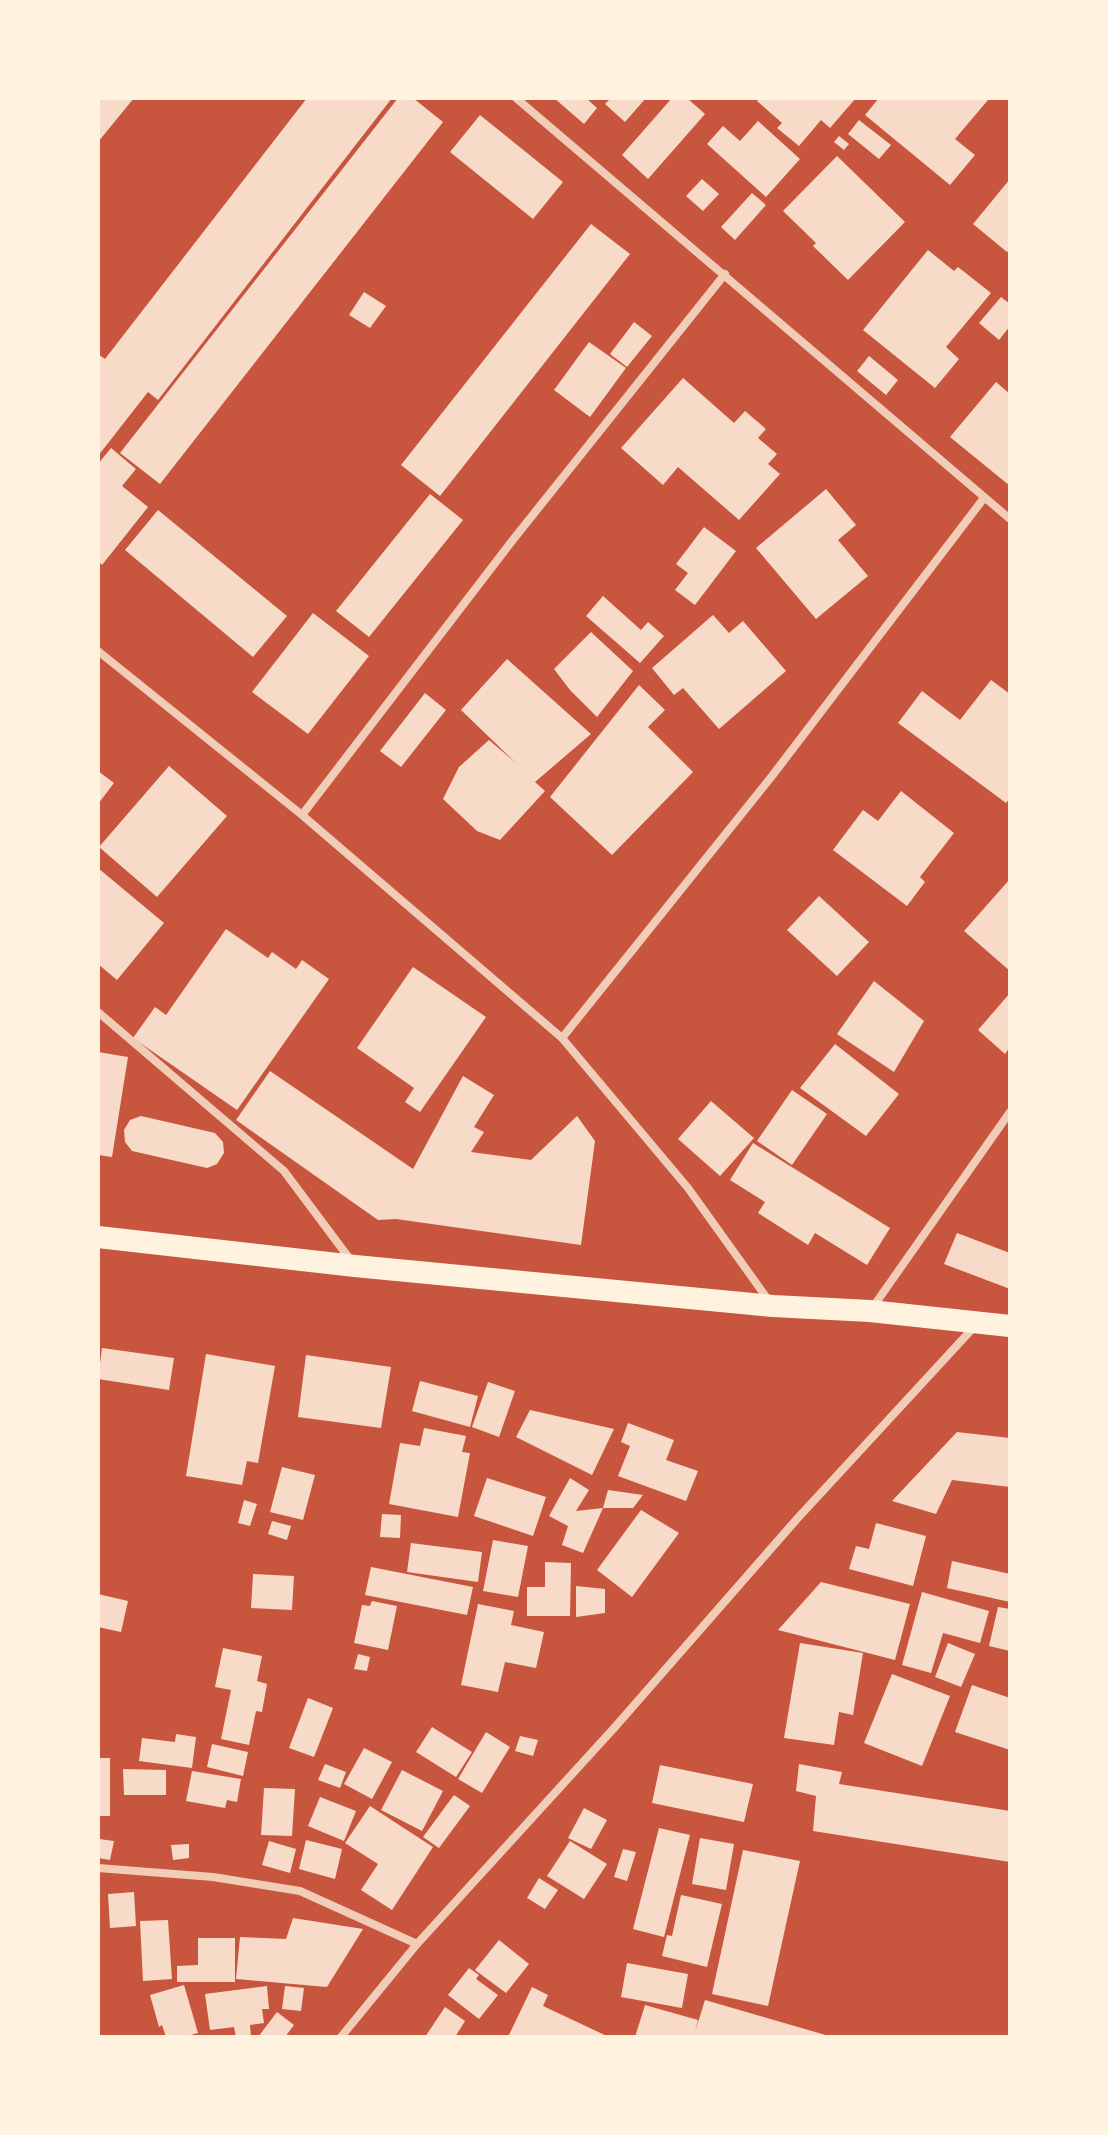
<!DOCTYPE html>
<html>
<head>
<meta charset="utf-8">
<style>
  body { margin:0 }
  #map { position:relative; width:1108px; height:2135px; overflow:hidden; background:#c8553d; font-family:"IBM Plex Sans",sans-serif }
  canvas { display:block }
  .frame { position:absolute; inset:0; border:100px solid #fff3e0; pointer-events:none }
</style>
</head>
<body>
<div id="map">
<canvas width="1108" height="2135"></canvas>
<div class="frame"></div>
</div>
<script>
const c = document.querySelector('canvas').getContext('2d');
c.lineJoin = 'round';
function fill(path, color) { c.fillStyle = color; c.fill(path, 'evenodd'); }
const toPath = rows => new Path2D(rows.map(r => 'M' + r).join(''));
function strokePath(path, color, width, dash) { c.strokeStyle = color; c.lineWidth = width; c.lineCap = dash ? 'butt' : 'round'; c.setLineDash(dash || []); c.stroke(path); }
const building = toPath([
  [98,98,134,98,98,142],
  [307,98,392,98,158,400,148,392,98,456,98,354,105,359],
  [398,98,413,98,443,122,160,484,120,453],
  [554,98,586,98,597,108,584,124],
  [611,98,646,98,625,122,605,104],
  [672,98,687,98,705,114,648,179,622,155],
  [760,98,856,98,830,128,821,120,799,146,777,128,782,123,757,101],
  [879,98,985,98,988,100,955,139,975,155,950,185,865,115],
  [480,115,563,182,533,219,450,152],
  [859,120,891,145,879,159,848,134],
  [758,121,800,159,766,197,707,144,723,126,740,141],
  [839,136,849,144,844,150,834,142],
  [837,156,905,222,848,280,813,246,816,243,783,211],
  [702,179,719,194,703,211,686,196],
  [1010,179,1010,249,1007,252,973,224],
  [752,193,766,205,735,240,721,227],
  [591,224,630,254,440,496,401,465],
  [928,250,954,271,958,267,991,293,946,347,959,359,935,388,863,330],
  [364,292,386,306,370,328,349,315],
  [1001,297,1010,304,1010,326,999,340,979,323],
  [634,322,652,336,627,367,610,354],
  [589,342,626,368,590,417,554,390],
  [869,356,898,380,886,395,857,371],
  [683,378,734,423,745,411,766,429,758,438,777,454,768,464,780,474,739,520,678,467,663,485,621,448],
  [996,382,1010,394,1010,486,950,437],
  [111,448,136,469,122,486,148,507,102,565,98,561,98,464],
  [826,489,856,525,838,540,868,576,816,619,756,548],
  [430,494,463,520,369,637,336,611],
  [158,510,287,616,253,657,125,550],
  [704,527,736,551,695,605,675,590,688,573,676,564],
  [603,596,641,630,648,622,664,636,640,663,586,616],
  [313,613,369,656,308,734,252,692],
  [713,615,729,633,743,621,786,671,719,729,683,688,674,695,652,668],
  [591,632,633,671,597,717,570,690,554,669],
  [507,659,591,734,535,782,545,791,500,840,477,831,443,799,459,767,489,740,516,763,461,710],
  [991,680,1010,694,1010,798,1006,803,898,723,922,691,960,720],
  [639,685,665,710,648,727,693,772,612,855,550,797],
  [425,693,446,710,401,767,380,751],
  [169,766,227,816,157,897,99,847],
  [98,771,114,783,98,804],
  [901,791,954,833,920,877,925,882,907,906,833,850,863,810,878,821],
  [98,868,164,923,117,980,98,964],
  [1010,879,1010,971,964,931],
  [819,896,869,942,837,976,787,930],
  [226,929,268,958,272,952,296,969,302,960,329,979,237,1110,133,1038,155,1007,166,1015],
  [413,967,486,1017,420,1112,405,1102,414,1088,357,1048],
  [874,981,924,1021,894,1072,837,1034],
  [1010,993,1010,1047,1005,1054,978,1030],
  [835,1044,899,1094,866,1136,800,1088],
  [98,1052,128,1057,112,1157,98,1155],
  [270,1071,413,1169,463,1076,494,1095,474,1127,484,1132,471,1152,531,1160,577,1116,595,1141,581,1245,396,1219,378,1220,236,1120],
  [792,1090,827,1114,792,1165,757,1141],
  [711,1101,754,1138,720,1176,678,1139],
  [141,1116,215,1133,223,1142,224,1153,217,1164,207,1168,132,1151,125,1142,124,1130,130,1120],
  [753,1143,890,1228,867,1265,815,1233,808,1245,758,1213,765,1202,730,1180],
  [957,1233,1010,1253,1010,1289,944,1264],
  [102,1348,174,1358,169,1390,98,1379],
  [206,1354,275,1366,258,1463,247,1461,242,1485,186,1476],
  [306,1355,391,1367,381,1428,298,1417],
  [420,1381,478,1396,470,1427,412,1411],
  [488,1382,515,1391,499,1437,472,1427],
  [530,1410,614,1429,592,1475,516,1437],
  [628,1423,674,1440,666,1460,698,1471,686,1501,618,1476,630,1446,621,1442],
  [424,1428,466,1436,462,1452,470,1453,458,1517,389,1504,400,1443,420,1446],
  [957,1432,1010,1438,1010,1487,952,1480,936,1514,892,1501],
  [282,1467,315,1475,303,1520,270,1512],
  [487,1478,546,1497,533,1536,474,1516],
  [570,1478,589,1490,576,1511,603,1508,583,1553,562,1545,568,1526,549,1516],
  [608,1490,643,1495,633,1508,603,1508],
  [244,1500,257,1504,250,1526,238,1523],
  [641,1510,679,1533,632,1597,597,1570],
  [382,1514,401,1515,400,1538,380,1537],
  [272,1521,291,1526,287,1540,268,1534],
  [876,1523,926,1536,913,1586,849,1569,856,1546,869,1549],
  [493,1540,528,1546,518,1597,483,1591],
  [411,1543,482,1552,478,1582,407,1572],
  [952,1561,1010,1574,1010,1602,947,1588],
  [545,1562,571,1563,570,1616,527,1616,527,1587,545,1587],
  [371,1567,473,1587,467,1615,365,1595],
  [253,1574,294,1576,292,1610,251,1608],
  [821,1582,910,1604,895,1660,778,1630],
  [576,1586,605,1589,605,1613,576,1617],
  [922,1592,989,1611,980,1643,943,1633,931,1673,902,1665],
  [98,1594,128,1601,121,1632,98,1627],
  [372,1601,397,1606,388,1650,354,1643,362,1605,370,1606],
  [478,1604,514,1611,511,1625,544,1632,536,1668,505,1662,498,1692,461,1685],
  [998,1607,1010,1609,1010,1651,989,1646],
  [800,1643,863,1653,853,1715,839,1712,834,1745,784,1738],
  [948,1643,975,1654,961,1687,935,1677],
  [223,1648,262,1656,257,1681,267,1684,262,1712,256,1711,249,1745,221,1739,231,1690,215,1687],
  [358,1654,370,1657,367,1671,354,1669],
  [892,1674,950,1696,922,1766,864,1743],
  [972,1685,1010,1698,1010,1750,955,1732],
  [308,1698,333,1708,314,1757,289,1748],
  [432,1727,472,1752,456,1777,416,1752],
  [486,1732,510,1747,482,1793,458,1779],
  [176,1734,196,1737,192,1768,139,1761,142,1738,175,1742],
  [520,1736,538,1740,533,1756,515,1751],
  [212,1744,248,1752,243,1776,207,1767],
  [364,1748,392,1762,372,1799,344,1784],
  [98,1758,110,1758,110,1816,98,1816],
  [325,1764,346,1772,340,1788,318,1780],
  [799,1764,842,1772,839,1784,1010,1811,1010,1862,813,1831,816,1796,796,1791],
  [660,1765,753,1784,744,1822,652,1803],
  [123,1769,166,1770,166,1795,124,1795],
  [402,1770,443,1791,422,1831,381,1810],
  [192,1771,241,1779,237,1802,227,1800,225,1808,186,1801],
  [264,1788,295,1789,292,1836,261,1835],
  [454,1795,470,1806,439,1848,423,1837],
  [320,1797,356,1811,344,1841,308,1826],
  [370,1806,433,1847,392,1910,361,1890,378,1864,345,1843],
  [584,1808,607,1820,591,1849,568,1838],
  [659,1828,690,1835,664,1937,633,1929],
  [700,1838,734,1844,726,1890,692,1884],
  [99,1839,114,1841,110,1860,98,1858],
  [306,1840,342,1849,335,1879,299,1869],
  [269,1841,296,1849,290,1873,262,1865],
  [570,1841,607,1864,584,1899,547,1876],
  [189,1844,189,1858,173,1860,171,1845],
  [623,1849,636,1852,627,1881,614,1877],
  [743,1850,800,1861,768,2006,712,1994],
  [539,1878,558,1890,545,1909,527,1898],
  [134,1892,136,1926,110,1928,108,1894],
  [681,1895,722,1904,707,1967,662,1956,667,1935,672,1936],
  [293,1918,363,1929,327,1987,236,1979,240,1937,286,1939],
  [168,1920,172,1979,143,1981,140,1921],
  [198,1938,235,1938,235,1982,177,1982,177,1966,198,1965],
  [499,1940,529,1964,506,1993,475,1970],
  [627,1963,688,1974,682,2008,621,1997],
  [469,1968,479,1975,476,1979,498,1995,479,2019,448,1995],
  [184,1985,198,2033,183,2037,166,2037,162,2025,159,2027,150,1995],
  [267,1986,269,2009,262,2009,264,2023,250,2025,251,2037,236,2037,234,2027,210,2030,205,1994],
  [285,1986,304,1988,301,2011,282,2009],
  [532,1987,548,1995,543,2006,609,2037,508,2037],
  [705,2000,829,2036,829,2037,635,2037,645,2005,698,2020,695,2032],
  [445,2007,465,2021,455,2037,425,2037],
  [277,2012,294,2025,285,2037,258,2037]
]);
const minor = toPath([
  [516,98,1010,519],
  [98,651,302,815,562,1038,688,1188,769,1301],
  [302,815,512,541,725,274],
  [98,1012,284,1171,352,1262],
  [562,1038,772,776,984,498],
  [873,1307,1010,1112],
  [98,1868,213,1877,300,1891,417,1944],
  [341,2037,417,1944,615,1727,796,1520,974,1327]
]);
const trunk = toPath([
  [98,1237,355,1266,773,1306,870,1311,1010,1326]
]);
fill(building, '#f7dbc8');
strokePath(minor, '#f1ccb7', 8);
strokePath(trunk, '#fff3e0', 22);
</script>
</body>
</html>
